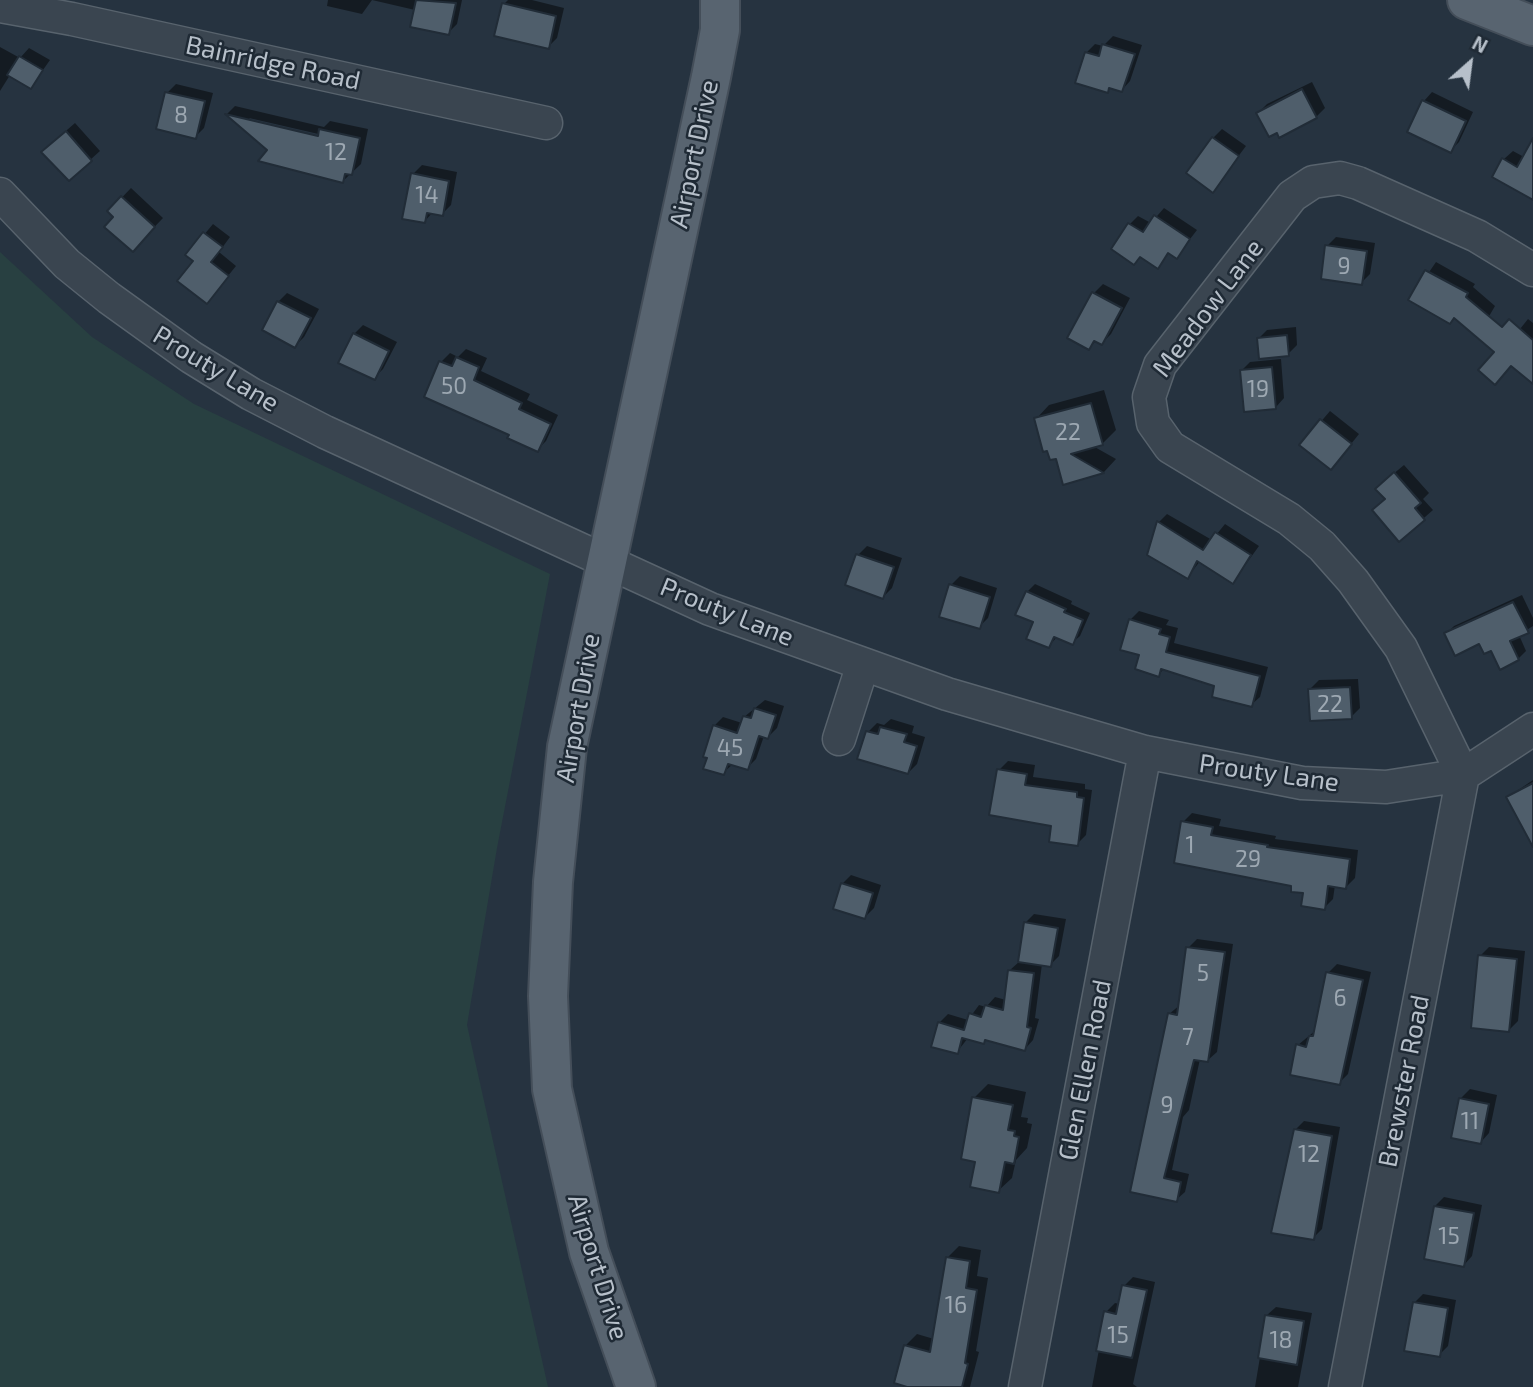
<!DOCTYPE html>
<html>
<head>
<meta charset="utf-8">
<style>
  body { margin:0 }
  #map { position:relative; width:1533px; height:1387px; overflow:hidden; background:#263340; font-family:"Exo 2",sans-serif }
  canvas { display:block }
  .north { position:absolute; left:1435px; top:28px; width:70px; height:70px; -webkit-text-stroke:5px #1f2a35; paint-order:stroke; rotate:28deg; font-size:19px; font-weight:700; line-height:28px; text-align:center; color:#b7c0ca }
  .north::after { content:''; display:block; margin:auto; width:24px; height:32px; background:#b7c0ca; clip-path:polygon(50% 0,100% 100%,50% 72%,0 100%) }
</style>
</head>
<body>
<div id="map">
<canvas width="1533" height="1387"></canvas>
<div class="north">N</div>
</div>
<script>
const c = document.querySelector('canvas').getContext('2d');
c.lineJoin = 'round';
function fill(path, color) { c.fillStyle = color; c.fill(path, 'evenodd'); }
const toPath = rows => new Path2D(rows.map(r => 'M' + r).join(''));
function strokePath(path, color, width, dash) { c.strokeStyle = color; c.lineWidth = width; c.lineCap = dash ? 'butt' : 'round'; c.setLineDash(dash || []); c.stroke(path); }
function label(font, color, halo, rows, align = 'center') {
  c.font = font + ' "Exo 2",sans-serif'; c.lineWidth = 5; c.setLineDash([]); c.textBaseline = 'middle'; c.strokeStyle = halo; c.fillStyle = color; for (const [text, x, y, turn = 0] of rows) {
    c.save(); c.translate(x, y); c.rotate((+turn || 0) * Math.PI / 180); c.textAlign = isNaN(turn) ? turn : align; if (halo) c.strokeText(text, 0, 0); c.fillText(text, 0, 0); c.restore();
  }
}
const green = toPath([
  [0,252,92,337,194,404,550,574,497,848,467,1025,548,1387,0,1387]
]);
const shadow = toPath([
  [328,0,462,0,457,24,448,33,415,10,372,0,362,14,327,6],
  [508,0,532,0,564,8,557,38,548,47,504,4],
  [1113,36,1142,45,1130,81,1122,90,1112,87,1107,91,1086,53,1095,44,1103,46],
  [0,47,20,58,29,48,50,60,31,87,10,75,0,91],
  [1312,82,1325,108,1316,117,1258,113,1267,104],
  [176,84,213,93,204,128,195,137,167,93],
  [1432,92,1473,112,1459,142,1450,151,1424,101],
  [235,106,324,127,330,121,368,129,361,164,343,181,270,149,227,114],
  [249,118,327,136,326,140,254,123],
  [75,123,100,151,69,179,52,143],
  [1222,129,1246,146,1213,190,1213,138],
  [1533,147,1533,198,1504,159,1513,151,1524,157],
  [422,165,457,172,451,205,442,214,433,212,425,221,413,174],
  [131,188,163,218,141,241,109,211],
  [1164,208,1197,230,1177,256,1170,252,1158,266,1130,224,1138,216,1151,223],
  [213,224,230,237,219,252,236,266,207,302,195,260,188,254],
  [1336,237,1375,243,1370,274,1361,283,1327,246],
  [1436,262,1475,284,1473,287,1495,306,1484,325,1410,300],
  [1103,284,1130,298,1111,334,1102,343,1097,340,1089,348,1070,337,1094,293],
  [287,293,319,309,304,337,295,346,278,302],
  [1528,319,1533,323,1533,366,1500,354],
  [363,325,397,342,383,369,374,378,354,334],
  [1296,327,1297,345,1288,354,1258,339,1267,330],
  [466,349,487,358,481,371,530,394,527,400,558,415,546,441,537,450,511,434,441,362,450,353,458,357],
  [1281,359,1284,398,1276,407,1241,371,1250,362],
  [1104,390,1116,430,1102,444,1093,446,1116,459,1104,472,1064,482,1057,456,1036,419,1049,405],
  [1330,411,1359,434,1339,459,1301,445],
  [1404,465,1429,493,1423,499,1433,510,1400,539,1387,499,1386,480],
  [1167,514,1212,540,1225,524,1259,546,1233,582,1200,561,1188,577,1159,522],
  [867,546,902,558,892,588,883,597,847,584,858,555],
  [960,576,997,588,988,618,979,627,951,585],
  [1035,584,1072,601,1071,604,1090,613,1080,636,1072,643,1057,637,1049,646,1035,621,1027,592],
  [1522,595,1533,618,1533,626,1519,635,1526,651,1518,659,1480,641,1446,634,1454,626],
  [1139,611,1169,620,1166,625,1178,628,1174,643,1268,667,1260,697,1251,705,1217,685,1165,668,1158,675,1141,654,1130,620],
  [1358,679,1360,708,1351,717,1310,689,1319,680],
  [765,700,784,706,777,728,768,737,764,736,756,759,747,768,733,764,723,773,714,726,723,717,742,723,744,717],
  [891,719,914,726,912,733,925,737,917,764,908,773,868,732,877,723,884,725],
  [1008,761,1035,765,1033,777,1085,784,1085,789,1092,790,1086,835,1077,844,999,770],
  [1533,780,1533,828,1508,797],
  [1192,813,1221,819,1219,826,1276,836,1275,839,1358,850,1355,878,1346,887,1335,885,1333,899,1324,908,1305,891,1183,822],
  [851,875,881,885,874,908,865,917,842,884],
  [1034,914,1066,919,1059,956,1050,965,1042,964,1035,1018,1039,1019,1033,1040,1025,1049,987,1038,983,1042,968,1038,957,1052,939,1023,948,1014,968,1020,979,1005,986,1007,995,997,1006,1000,1010,970,1020,961,1025,923],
  [1197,939,1233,944,1217,1052,1208,1060,1200,1059,1189,1110,1183,1117,1172,1170,1189,1174,1185,1192,1176,1200,1132,1191,1169,1014,1180,1005,1188,948],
  [1489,947,1525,951,1518,1021,1509,1030,1480,956],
  [1337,964,1371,972,1348,1074,1339,1083,1298,1045,1316,1030,1328,973],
  [988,1084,1026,1092,1021,1117,1028,1118,1027,1123,1032,1124,1027,1148,1016,1160,1012,1178,998,1191,974,1098],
  [1470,1089,1497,1095,1489,1133,1481,1142,1461,1098],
  [1304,1121,1340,1127,1322,1229,1313,1238,1295,1130],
  [1444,1197,1482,1205,1472,1256,1464,1265,1435,1206],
  [959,1246,981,1250,977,1276,988,1278,976,1351,979,1352,970,1387,913,1387,905,1346,917,1334,934,1339,947,1258],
  [1133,1277,1155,1282,1133,1384,1137,1387,1092,1387,1106,1312,1115,1303,1120,1304,1124,1286],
  [1423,1294,1456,1300,1448,1346,1439,1355,1414,1303],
  [1276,1307,1312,1313,1298,1387,1255,1387,1267,1315]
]);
const building = toPath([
  [416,0,456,3,449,35,410,27,416,0],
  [502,3,556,16,549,49,494,36,502,3],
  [1102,44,1135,54,1122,92,1109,88,1108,93,1075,83,1085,52,1099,56,1102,44],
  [19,56,43,70,31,89,7,75,19,56],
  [1302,89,1317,118,1279,138,1277,133,1269,137,1256,113,1302,89],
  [165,92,205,101,196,139,156,129,165,92],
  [1422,100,1466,121,1451,153,1407,132,1422,100],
  [225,114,318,136,319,129,360,138,352,175,345,174,343,183,258,161,267,150,225,114],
  [66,131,92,161,69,181,41,152,66,131],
  [1212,137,1239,156,1213,193,1186,173,1212,137],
  [1533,138,1533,200,1492,177,1502,158,1517,167,1533,138],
  [411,173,449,181,443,216,427,213,425,223,402,219,411,173],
  [121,196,155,227,133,252,104,227,113,217,107,211,121,196],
  [1154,215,1190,239,1177,259,1168,253,1158,269,1140,257,1134,265,1111,249,1128,223,1143,232,1154,215],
  [203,232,223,247,211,262,229,276,207,304,177,281,193,261,185,255,203,232],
  [1325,245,1367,251,1362,285,1321,279,1325,245],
  [1425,270,1468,293,1466,297,1502,327,1509,319,1533,340,1533,384,1511,366,1495,385,1478,370,1494,352,1454,318,1450,324,1408,300,1425,270],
  [1092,292,1122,308,1102,345,1094,341,1089,350,1067,338,1092,292],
  [277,301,311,318,295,348,262,330,277,301],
  [353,333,389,351,375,380,338,363,353,333],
  [1287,335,1289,356,1259,359,1257,338,1287,335],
  [456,357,479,367,474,380,522,403,519,409,551,424,538,452,507,438,509,435,424,397,439,361,452,366,456,357],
  [1272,367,1276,409,1244,412,1240,370,1272,367],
  [1091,403,1103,445,1071,454,1104,473,1063,485,1056,459,1050,460,1047,451,1043,452,1034,418,1091,403],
  [1320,419,1352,444,1331,470,1299,445,1320,419],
  [1394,472,1421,503,1415,508,1425,520,1399,542,1372,510,1385,499,1375,489,1394,472],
  [1157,521,1203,550,1215,532,1251,555,1233,584,1197,561,1188,579,1147,555,1157,521],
  [856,554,894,567,883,599,845,585,856,554],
  [949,584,990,597,980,629,939,617,949,584],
  [1026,591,1066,609,1064,612,1083,620,1073,645,1054,637,1049,648,1026,639,1033,622,1015,615,1026,591],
  [1513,602,1529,633,1510,641,1519,660,1500,670,1491,651,1484,654,1479,644,1455,656,1444,633,1513,602],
  [1129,619,1161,629,1159,634,1170,637,1166,652,1260,676,1252,707,1212,697,1214,686,1161,669,1159,677,1135,669,1139,655,1120,650,1129,619],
  [1350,687,1352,719,1310,721,1308,689,1350,687],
  [754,708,776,715,768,739,759,736,748,770,728,764,724,775,703,769,707,758,703,757,713,725,737,733,743,716,751,718,754,708],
  [880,727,907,734,904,742,917,746,908,774,857,759,866,731,878,734,880,727],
  [997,769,1027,774,1025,785,1077,792,1077,797,1084,798,1078,846,1049,842,1051,826,989,815,997,769],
  [1533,783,1533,847,1506,797,1533,783],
  [1181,821,1213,827,1211,835,1268,845,1267,847,1350,859,1346,889,1328,886,1325,910,1301,906,1303,893,1291,892,1291,886,1174,863,1181,821],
  [841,883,873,893,865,919,833,909,841,883],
  [1024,922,1058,928,1051,967,1018,962,1024,922],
  [1186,947,1225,952,1208,1062,1194,1060,1164,1178,1181,1182,1177,1202,1130,1192,1168,1013,1177,1015,1186,947],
  [1478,955,1517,959,1509,1032,1471,1028,1478,955],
  [1008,970,1034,973,1027,1027,1031,1028,1025,1051,985,1040,984,1044,962,1038,958,1054,931,1047,938,1022,964,1030,969,1013,981,1017,985,1005,1003,1010,1008,970],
  [1326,972,1363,980,1340,1085,1290,1075,1296,1044,1306,1047,1309,1036,1313,1036,1326,972],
  [972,1097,1013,1105,1008,1130,1015,1131,1014,1136,1019,1137,1014,1164,1005,1162,999,1193,970,1187,975,1162,961,1159,972,1097],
  [1459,1098,1489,1104,1481,1144,1451,1138,1459,1098],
  [1294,1129,1332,1136,1314,1240,1271,1233,1294,1129],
  [1434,1206,1474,1213,1464,1267,1424,1259,1434,1206],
  [946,1257,970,1261,966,1288,977,1290,965,1363,968,1364,962,1387,907,1387,894,1383,904,1345,930,1352,946,1257],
  [1122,1285,1147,1290,1132,1358,1096,1351,1104,1311,1116,1314,1122,1285],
  [1413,1302,1448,1308,1440,1357,1404,1351,1413,1302],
  [1265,1315,1304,1321,1297,1365,1258,1358,1265,1315]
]);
const minor = toPath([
  [0,6,72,19,546,123],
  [0,194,67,264,109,298,191,357,251,394,325,432,710,609,947,694,1145,752,1302,783,1386,787,1463,775,1533,729],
  [839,739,863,664],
  [1025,1387,1145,752],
  [1345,1387,1463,775,1401,648,1353,581,1322,546,1289,519,1170,447,1153,423,1149,397,1160,365,1292,196,1313,182,1340,178,1358,183,1477,236,1533,270]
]);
const major = toPath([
  [1467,0,1533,26],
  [636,1387,589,1252,552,1089,548,996,553,882,567,747,711,77,720,30,720,0]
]);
const numberNames = [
  ["8",181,115],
  ["12",336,152],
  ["14",427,195],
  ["9",1344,266],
  ["50",454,386],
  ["19",1258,389],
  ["22",1068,432],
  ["22",1330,704],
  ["45",730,748],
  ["1",1190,845],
  ["29",1248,859],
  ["5",1203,973],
  ["6",1340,998],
  ["7",1188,1037],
  ["9",1167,1105],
  ["11",1470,1121],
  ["12",1309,1154],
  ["15",1449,1236],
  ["16",956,1305],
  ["15",1118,1335],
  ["18",1281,1340]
];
const streetNames = [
  ["Bainridge Road",273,63,12],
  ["Airport Drive",694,154,-78],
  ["Meadow Lane",1208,308,-53],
  ["Prouty Lane",216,369,31],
  ["Prouty Lane",727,612,22],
  ["Airport Drive",578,708,-80],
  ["Prouty Lane",1269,773,8],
  ["Glen Ellen Road",1085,1070,-79],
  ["Brewster Road",1404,1081,-79],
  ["Airport Drive",598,1267,73]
];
fill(green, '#284041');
fill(shadow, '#0007');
fill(building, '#4f5e6b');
strokePath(building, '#212c37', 2);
strokePath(minor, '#58636d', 35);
strokePath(major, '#444e59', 42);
strokePath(minor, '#3a4550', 32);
strokePath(major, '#586470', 38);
label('23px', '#9da8b2', null, numberNames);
label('26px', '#b7c0ca', '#1f2a35', streetNames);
</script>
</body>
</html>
